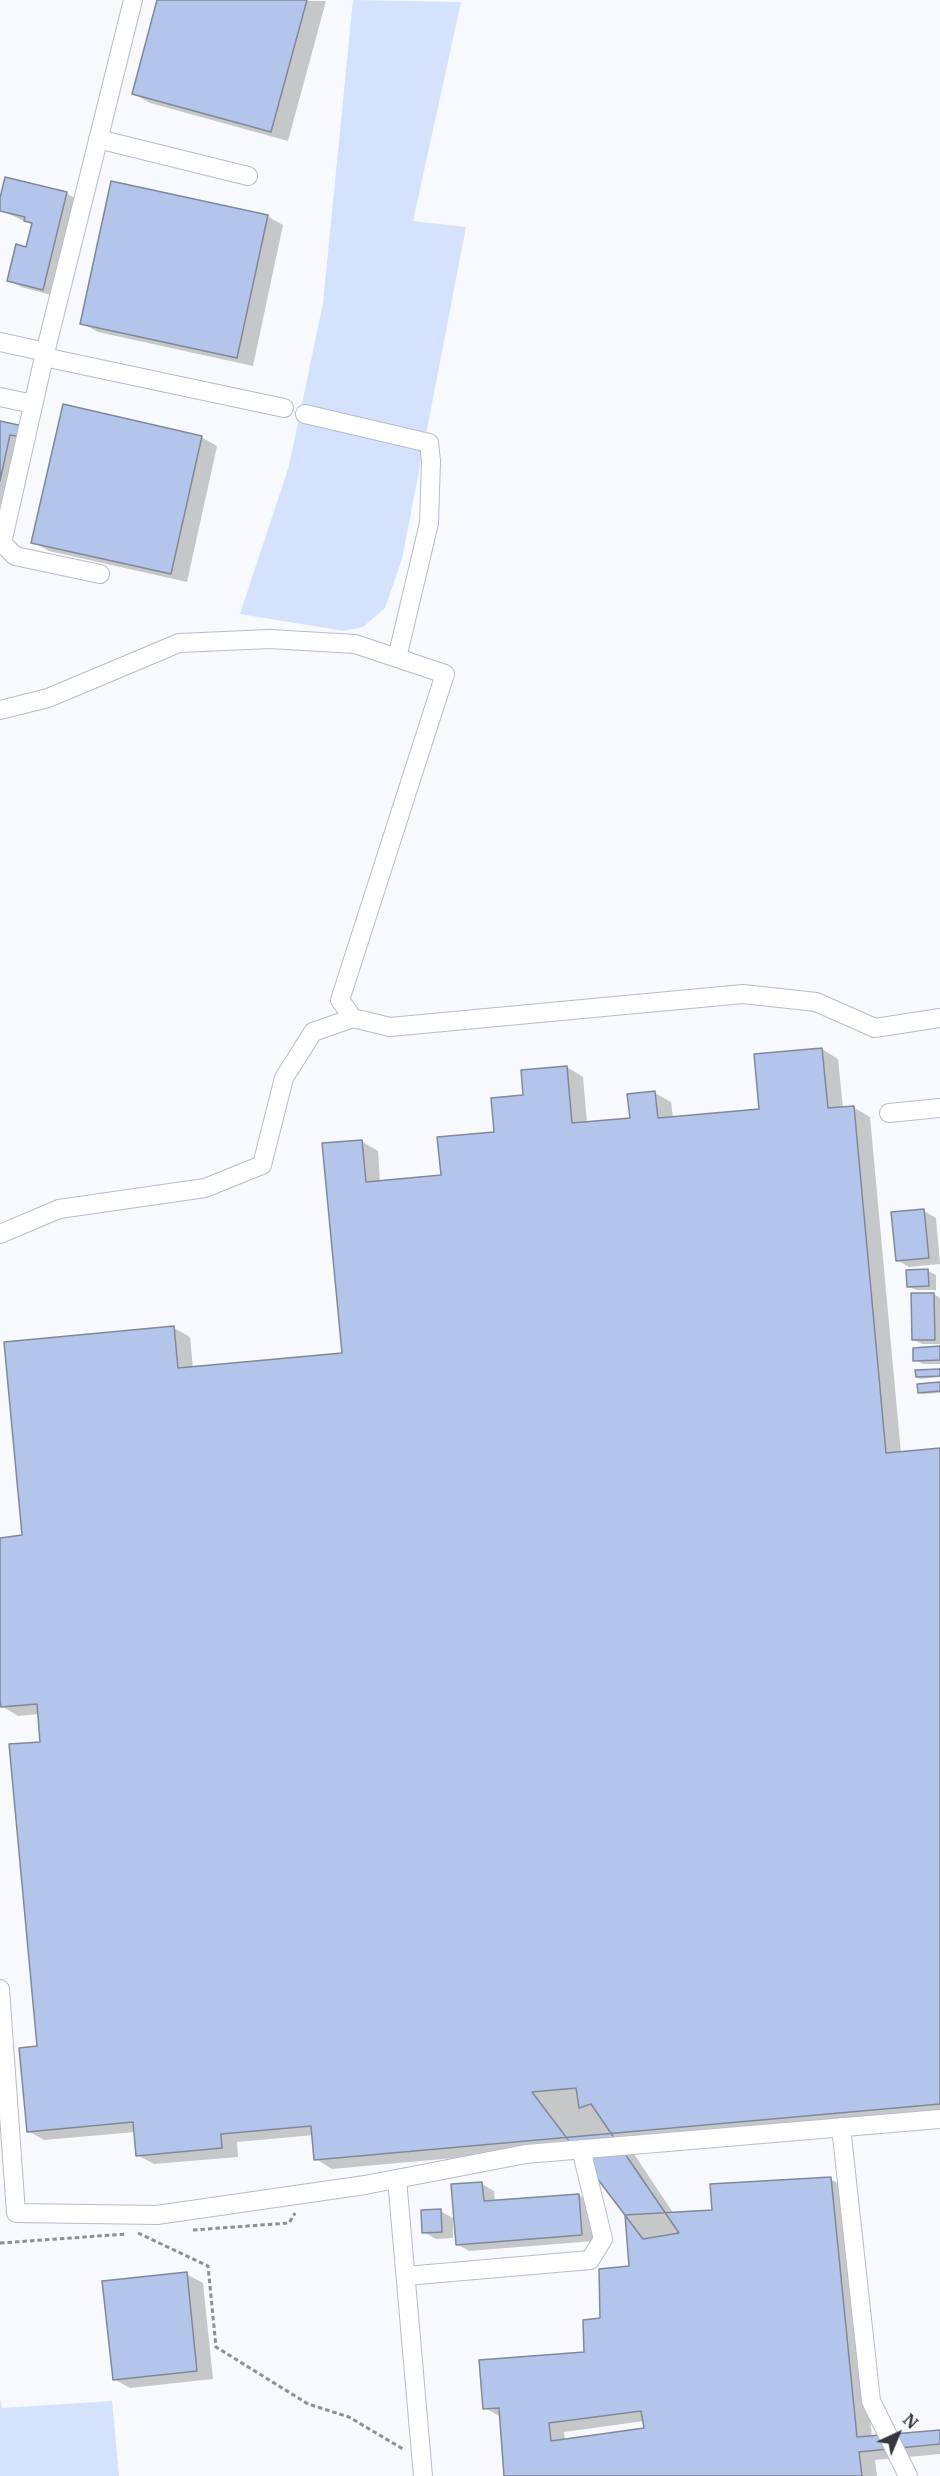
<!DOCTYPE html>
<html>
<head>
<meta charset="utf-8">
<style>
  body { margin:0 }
  #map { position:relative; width:940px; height:2476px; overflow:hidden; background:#f7f9fc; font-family:Merriweather,serif }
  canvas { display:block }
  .north { position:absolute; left:868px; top:2404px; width:60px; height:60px; -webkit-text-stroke:4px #f7f9fc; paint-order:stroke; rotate:44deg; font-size:16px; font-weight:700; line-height:24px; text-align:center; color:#34373e }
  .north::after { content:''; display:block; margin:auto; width:21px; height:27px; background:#34373e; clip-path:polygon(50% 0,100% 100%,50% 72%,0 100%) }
</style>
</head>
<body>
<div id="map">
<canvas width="940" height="2476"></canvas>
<div class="north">N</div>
</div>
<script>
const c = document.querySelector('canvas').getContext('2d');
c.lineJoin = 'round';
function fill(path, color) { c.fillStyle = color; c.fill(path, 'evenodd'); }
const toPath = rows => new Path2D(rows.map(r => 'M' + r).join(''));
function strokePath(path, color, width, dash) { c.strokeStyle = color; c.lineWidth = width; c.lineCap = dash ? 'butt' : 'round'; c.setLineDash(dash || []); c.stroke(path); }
const green = toPath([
  [353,0,461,2,413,221,466,227,402,559,385,608,363,627,344,631,240,614,289,466,323,303],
  [0,2398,2,2408,112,2401,119,2476,0,2476]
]);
const shadow = toPath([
  [159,0,326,1,288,141,150,103,134,94],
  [66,193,78,200,55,296,21,287,9,280,27,248,33,225,0,210,0,204],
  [267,216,283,225,253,366,98,332,82,323],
  [0,423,34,434,0,515],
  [201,437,217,446,187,582,49,551,33,542],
  [822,1049,838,1059,843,1108,853,1107,870,1117,901,1453,940,1449,940,2114,626,2142,674,2214,714,2212,830,2179,847,2188,872,2437,940,2431,940,2454,875,2460,877,2476,505,2476,501,2417,485,2408,585,2353,631,2268,626,2215,575,2147,332,2169,316,2159,314,2135,237,2142,238,2157,154,2164,137,2155,135,2132,44,2140,28,2131,39,2047,42,1743,39,1714,18,1716,2,1706,0,1539,23,1537,174,1328,190,1337,193,1368,344,1354,361,1141,378,1151,380,1183,443,1177,496,1133,525,1096,567,1067,583,1077,587,1123,631,1119,655,1093,671,1102,673,1118,761,1110],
  [644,2421,645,2430,565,2440,564,2432],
  [924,1211,936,1218,940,1264,909,1267,897,1260],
  [928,1271,936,1275,936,1290,916,1290,908,1286,908,1272],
  [934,1294,940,1298,940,1344,922,1344,914,1340],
  [940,1348,940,1364,923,1364,915,1360],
  [940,1370,940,1377,920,1379,917,1377],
  [940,1383,940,1393,923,1394,919,1392],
  [482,2184,494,2191,495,2201,579,2195,591,2202,594,2241,469,2251,457,2244,455,2220,453,2220,453,2238,436,2239,424,2232,440,2211,455,2219],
  [186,2274,203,2283,213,2379,130,2388,114,2379]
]);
const building = toPath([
  [157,0,307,0,271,132,132,94,157,0],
  [5,177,67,192,43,290,7,281,16,244,26,247,32,223,24,221,25,217,0,211,0,198,5,177],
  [111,181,268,215,237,358,80,324,111,181],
  [63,404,202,436,171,574,31,543,63,404],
  [0,421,23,426,21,437,10,435,0,481,0,421],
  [822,1048,828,1108,854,1106,886,1453,940,1448,940,2104,314,2160,311,2126,221,2134,222,2148,136,2156,133,2122,27,2132,19,2048,37,2046,9,1744,40,1742,37,1704,1,1707,0,1702,0,1538,22,1535,4,1342,174,1326,178,1368,342,1353,322,1143,362,1140,366,1182,441,1175,437,1137,494,1132,491,1098,523,1095,521,1070,567,1066,572,1123,630,1118,627,1094,655,1091,658,1118,759,1109,754,1054,822,1048],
  [924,1209,929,1258,896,1261,891,1212,924,1209],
  [928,1269,929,1286,907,1287,906,1270,928,1269],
  [911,1293,934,1293,935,1340,912,1340,911,1293],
  [940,1346,940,1360,913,1361,913,1348,940,1346],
  [940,1369,940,1376,916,1377,915,1370,940,1369],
  [940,1382,940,1391,918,1393,917,1384,940,1382],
  [576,2088,579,2108,591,2104,679,2233,643,2239,532,2092,576,2088],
  [831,2177,857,2437,940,2430,940,2444,859,2452,862,2476,504,2476,499,2408,483,2409,479,2360,584,2352,583,2320,600,2318,599,2269,629,2266,625,2215,712,2210,710,2184,831,2177],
  [641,2411,644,2428,551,2441,549,2423,641,2411],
  [482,2182,484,2201,579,2194,582,2235,456,2245,451,2184,482,2182],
  [441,2209,442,2232,422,2233,421,2210,441,2209],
  [187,2272,197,2371,113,2380,102,2281,187,2272]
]);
const path = toPath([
  [193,2230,289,2223,295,2213],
  [138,2233,208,2266,216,2347,308,2404,349,2417,403,2449],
  [0,2243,127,2234]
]);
const minor = toPath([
  [98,139,248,176],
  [0,342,46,352],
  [44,357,284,408],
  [0,397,33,404],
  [305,414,429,443,431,461,429,523,397,658],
  [100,574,15,556,2,543,44,357,133,0],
  [0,710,48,698,179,643,270,639,355,644,445,674,340,1000,353,1018,390,1027,743,994,816,1002,875,1028,940,1018],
  [889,1113,940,1108],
  [0,1234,59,1209,205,1188,262,1165,284,1078,313,1032,353,1018],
  [0,1989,16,2213,157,2215,365,2185,526,2154,940,2119],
  [841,2127,871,2401,908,2476],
  [397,2179,423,2476],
  [406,2276,590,2260,603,2239,581,2149]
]);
fill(green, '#d4e2fe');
fill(shadow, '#0003');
fill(building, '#b3c5eb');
strokePath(building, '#818898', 1.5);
strokePath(minor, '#b4bccc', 20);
strokePath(path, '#8d8f94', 3, [4.5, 3]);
strokePath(minor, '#fff', 18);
</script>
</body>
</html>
